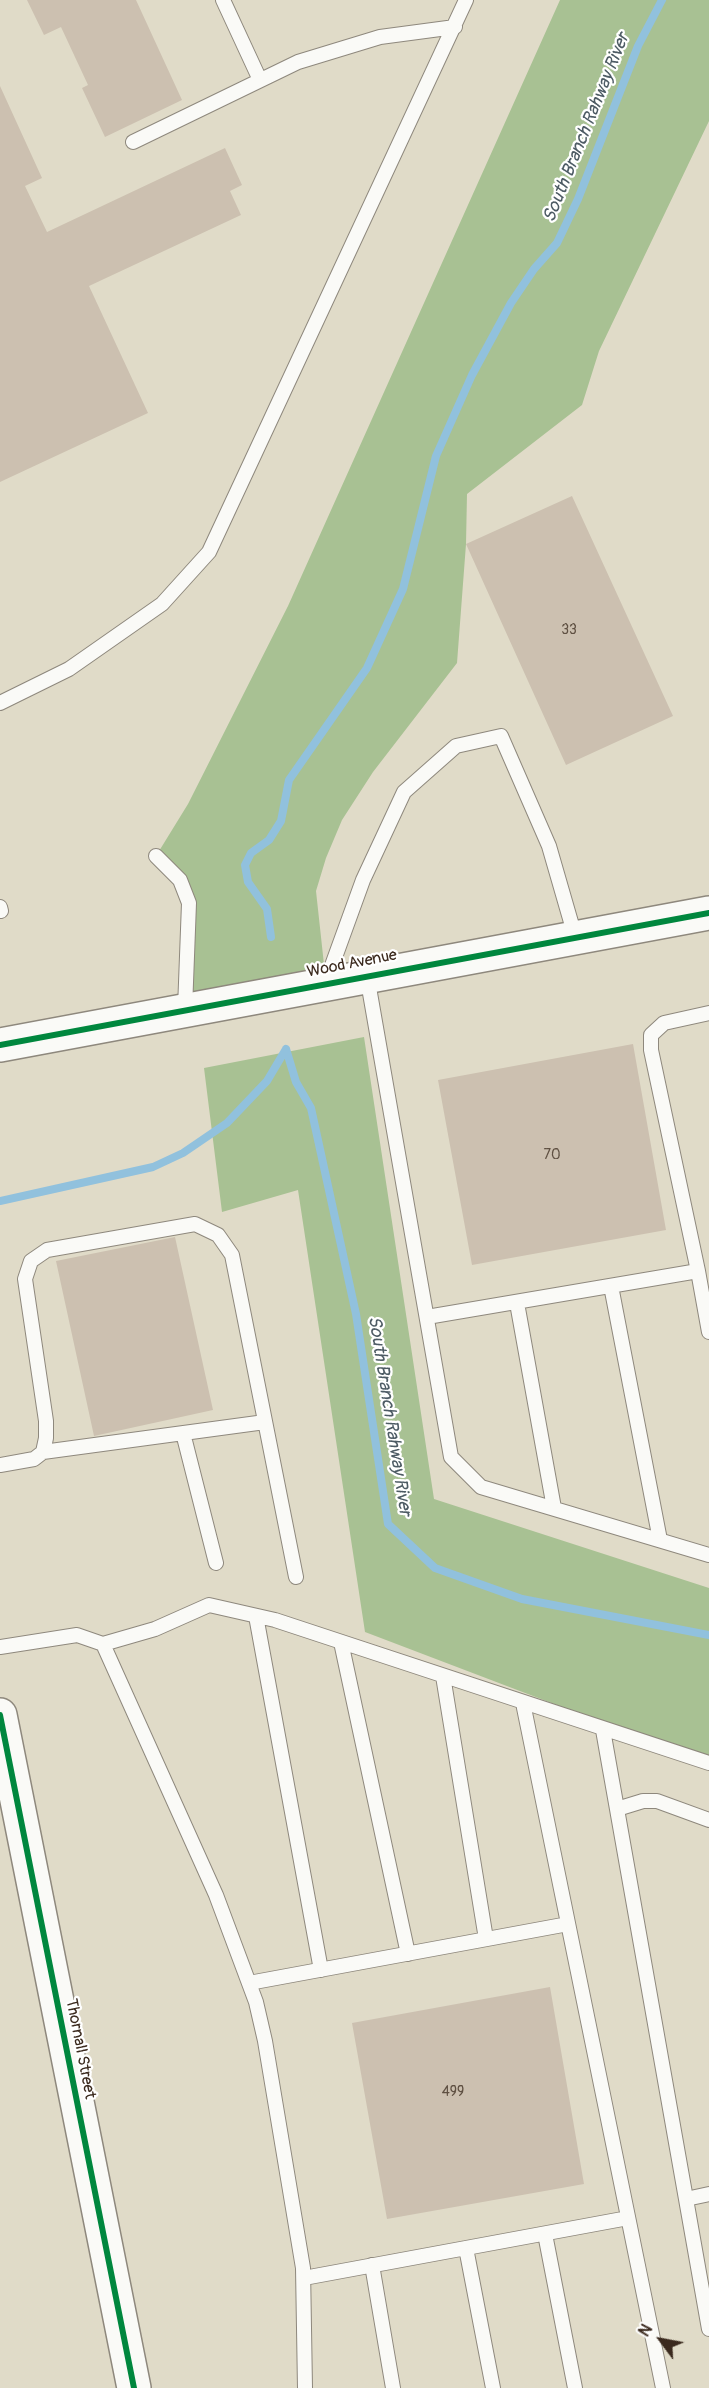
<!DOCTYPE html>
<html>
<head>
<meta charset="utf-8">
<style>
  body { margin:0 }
  #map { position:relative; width:709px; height:2388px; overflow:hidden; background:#e0dbc8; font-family:Pangolin,sans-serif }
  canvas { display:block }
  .north { position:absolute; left:631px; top:2310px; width:60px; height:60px; -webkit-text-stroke:4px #fff; paint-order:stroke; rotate:302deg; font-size:16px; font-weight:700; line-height:24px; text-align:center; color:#3b2a1e }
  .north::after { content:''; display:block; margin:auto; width:21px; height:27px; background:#3b2a1e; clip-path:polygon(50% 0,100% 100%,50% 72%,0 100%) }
</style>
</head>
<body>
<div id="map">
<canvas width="709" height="2388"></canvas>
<div class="north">N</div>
</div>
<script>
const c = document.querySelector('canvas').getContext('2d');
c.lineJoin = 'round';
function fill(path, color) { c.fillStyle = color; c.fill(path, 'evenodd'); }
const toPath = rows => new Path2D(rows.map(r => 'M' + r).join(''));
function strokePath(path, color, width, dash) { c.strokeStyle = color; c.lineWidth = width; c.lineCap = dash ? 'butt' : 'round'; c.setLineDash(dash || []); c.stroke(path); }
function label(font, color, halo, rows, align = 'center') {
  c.font = font + ' Pangolin,sans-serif'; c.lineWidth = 4.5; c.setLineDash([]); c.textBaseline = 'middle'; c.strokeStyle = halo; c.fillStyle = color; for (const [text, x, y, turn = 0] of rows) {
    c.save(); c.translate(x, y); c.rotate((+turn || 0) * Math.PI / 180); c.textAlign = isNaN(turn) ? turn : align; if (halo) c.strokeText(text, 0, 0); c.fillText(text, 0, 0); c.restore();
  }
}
const forest = toPath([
  [560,0,709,0,709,121,599,351,582,405,467,494,466,544,457,663,373,772,342,820,326,858,316,891,326,983,185,1009,189,903,156,856,188,804,288,606],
  [364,1037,434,1499,709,1588,709,1763,365,1632,298,1190,222,1212,204,1068]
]);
const stream = toPath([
  [271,937,267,909,248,882,245,865,251,853,269,840,281,821,289,780,367,668,403,589,436,456,472,375,511,303,534,269,557,243,578,199,638,46,662,0],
  [286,1049,296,1082,311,1108,356,1314,388,1524,435,1568,522,1599,709,1635],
  [0,1201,153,1167,183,1153,227,1123,267,1081,286,1049]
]);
const building = toPath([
  [27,0,136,0,182,100,105,137,82,88,88,85,61,27,44,35],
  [0,86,42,178,25,186,47,232,225,148,242,185,230,191,241,215,89,286,148,413,0,482],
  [572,496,673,716,566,765,466,544],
  [633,1044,666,1230,472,1265,438,1080],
  [175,1237,213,1410,94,1436,56,1261],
  [550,1987,584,2184,387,2219,352,2023]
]);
const service = toPath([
  [223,0,260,80],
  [133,142,298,62,380,37,455,27],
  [0,703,69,669,162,604,209,552,466,0],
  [156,856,180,880,189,903,185,1009],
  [0,907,1,911],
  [367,976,451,1457,481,1487,709,1555],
  [326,982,363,880,404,792,456,746,501,736,549,846,575,936],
  [698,1271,709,1332],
  [611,1286,660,1540],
  [517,1303,554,1508],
  [427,1317,698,1271,651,1050,651,1035,664,1023,709,1013],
  [183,1433,216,1563],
  [43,1452,265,1422],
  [0,1465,34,1459,43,1452,46,1438,46,1421,25,1279,31,1261,47,1250,195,1224,218,1235,232,1255,296,1577],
  [256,1616,321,1970],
  [341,1642,408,1954],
  [103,1644,216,1895,256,2002,265,2041,303,2268,305,2388],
  [0,1647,77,1635,103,1644,155,1629,209,1605,275,1620,709,1763],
  [443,1676,486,1939],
  [523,1703,663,2388],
  [603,1730,709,2329],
  [617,1809,643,1801,657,1801,709,1820],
  [249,1983,568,1924],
  [686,2199,709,2194],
  [545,2234,575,2388],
  [466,2248,493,2388],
  [372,2265,393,2388],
  [304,2278,628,2218]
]);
const tertiary = toPath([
  [0,1045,709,913],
  [0,1715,134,2388]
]);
const cycleway = toPath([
  [0,1045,709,913],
  [0,1715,134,2388]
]);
const numberNames = [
  ["33",569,630],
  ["70",552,1155],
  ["499",453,2092]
];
const streetNames = [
  ["Wood Avenue",352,964,-11],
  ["Thornall Street",80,2049,79]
];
const waterNames = [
  ["South Branch Rahway River",587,128,-68],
  ["South Branch Rahway River",389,1416,81]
];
fill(forest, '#a8c193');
strokePath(stream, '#91c1dd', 8);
fill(building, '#ccc0b0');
strokePath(service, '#8e887d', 16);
strokePath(tertiary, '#8e887d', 36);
strokePath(service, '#fafaf7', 14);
strokePath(tertiary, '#fafaf7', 33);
strokePath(cycleway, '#00873e', 6);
label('14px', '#5f5042', null, numberNames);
label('16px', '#3b2a1e', '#fff', streetNames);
label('italic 18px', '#4d5b64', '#fff', waterNames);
</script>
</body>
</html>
